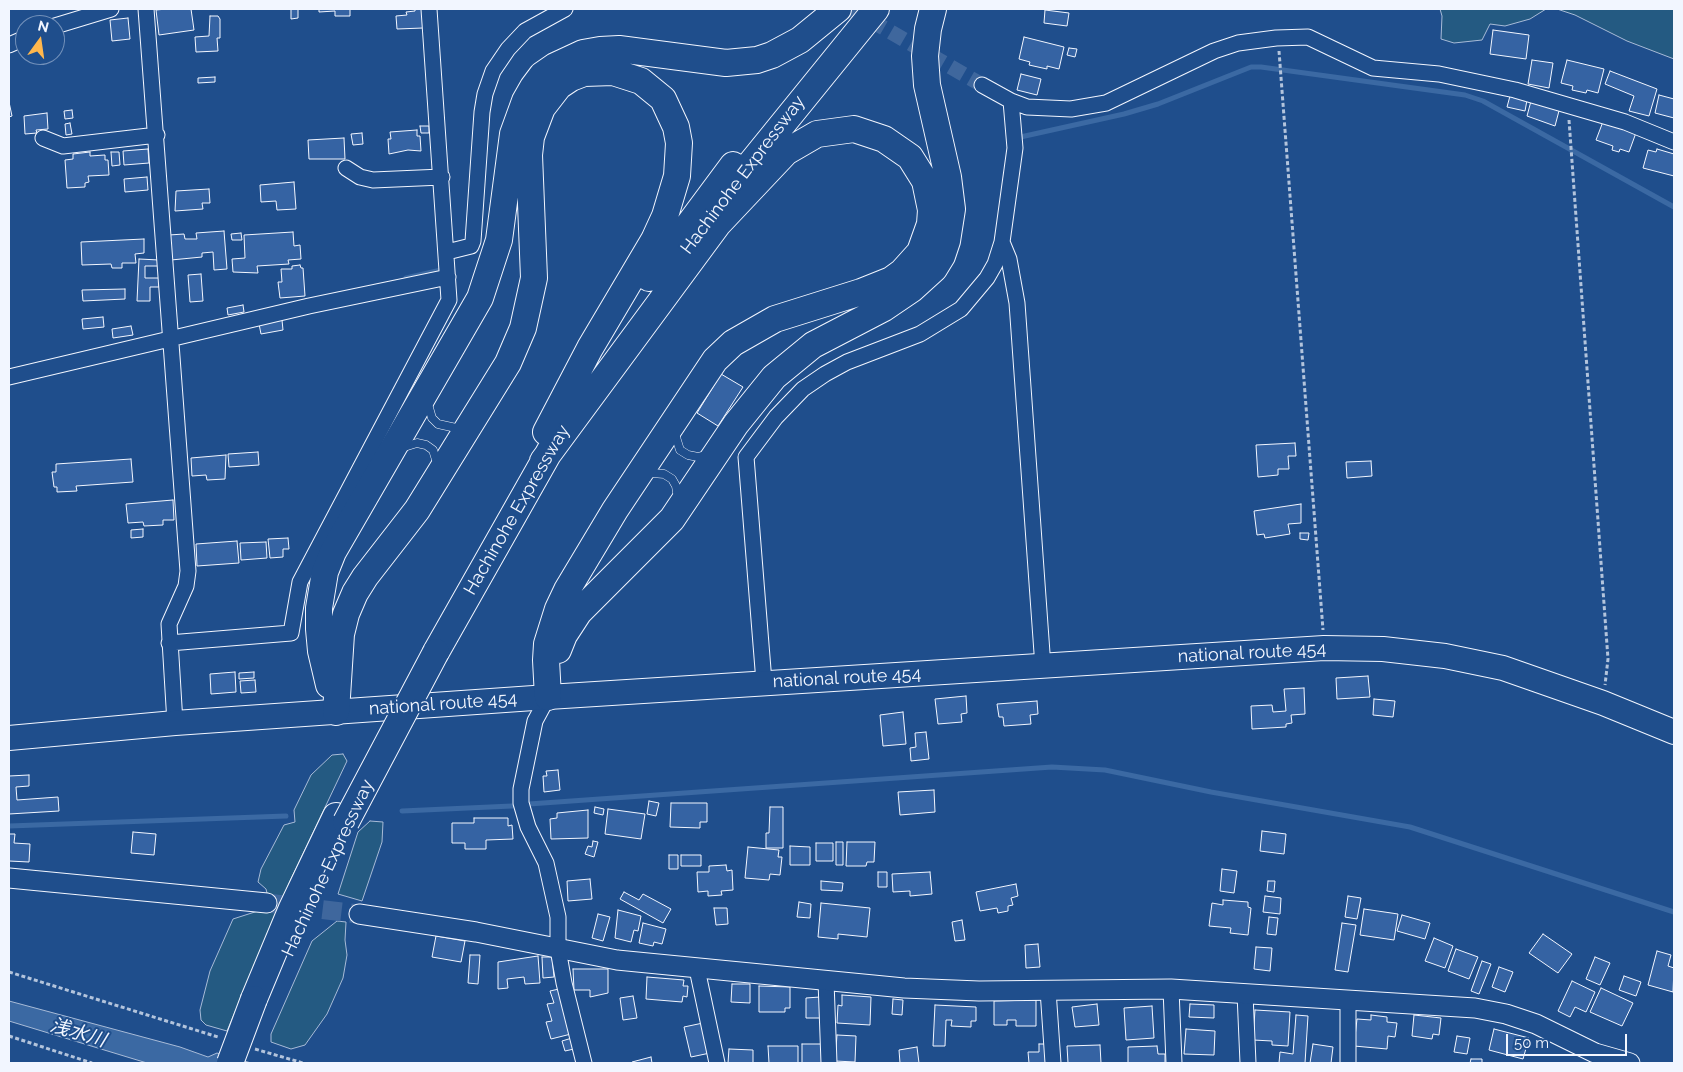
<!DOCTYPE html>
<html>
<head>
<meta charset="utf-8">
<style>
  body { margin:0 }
  #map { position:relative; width:1683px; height:1072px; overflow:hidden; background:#1f4e8c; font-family:Raleway,sans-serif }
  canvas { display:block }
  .frame { position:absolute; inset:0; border:10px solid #f2f6ff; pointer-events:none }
  .north { position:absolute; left:15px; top:15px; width:50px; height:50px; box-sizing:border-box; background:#1f4e8c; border:1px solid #7391ba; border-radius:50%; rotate:14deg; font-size:14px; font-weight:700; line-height:20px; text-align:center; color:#f2f6ff }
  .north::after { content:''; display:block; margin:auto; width:18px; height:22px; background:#ffb74d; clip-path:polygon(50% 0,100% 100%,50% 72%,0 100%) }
  .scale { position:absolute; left:1506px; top:1034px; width:121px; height:22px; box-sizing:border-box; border:2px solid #f2f6ff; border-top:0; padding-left:6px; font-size:15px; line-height:18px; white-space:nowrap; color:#f2f6ff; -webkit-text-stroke:4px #1f4e8c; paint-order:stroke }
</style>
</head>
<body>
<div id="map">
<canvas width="1683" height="1072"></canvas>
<div class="frame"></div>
<div class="north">N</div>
<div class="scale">50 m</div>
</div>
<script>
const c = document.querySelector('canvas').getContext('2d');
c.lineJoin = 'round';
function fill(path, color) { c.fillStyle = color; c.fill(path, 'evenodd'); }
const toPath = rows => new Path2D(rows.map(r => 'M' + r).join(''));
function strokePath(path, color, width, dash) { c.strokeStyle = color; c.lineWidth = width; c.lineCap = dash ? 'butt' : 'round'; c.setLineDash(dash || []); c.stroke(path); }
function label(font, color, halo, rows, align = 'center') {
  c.font = font + ' Raleway,"Noto Sans JP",sans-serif'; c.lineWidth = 4; c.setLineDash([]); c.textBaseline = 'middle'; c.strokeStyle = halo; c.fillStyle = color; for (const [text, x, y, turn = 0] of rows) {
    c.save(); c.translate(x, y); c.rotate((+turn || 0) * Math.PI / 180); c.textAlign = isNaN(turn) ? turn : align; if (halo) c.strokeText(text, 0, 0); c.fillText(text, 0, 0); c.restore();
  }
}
const green = toPath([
  [1440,9,1546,9,1530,19,1505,26,1490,24,1482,40,1454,43,1441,39,1442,16,1440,9],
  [1557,9,1674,9,1674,59,1627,41,1575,15,1557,9],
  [343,754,347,761,290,881,227,1031,206,1025,201,1020,200,1010,210,971,233,919,261,910,268,897,266,889,258,882,261,869,284,825,295,822,294,810,311,775,332,755,343,754],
  [370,821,383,822,382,842,362,901,338,894,358,832,370,821],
  [337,921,346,922,345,940,347,955,343,978,327,1014,305,1045,291,1049,271,1042,271,1034,312,941,337,921]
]);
const water = toPath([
  [9,1001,180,1047,208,1057,217,1053,251,1063,147,1063,9,1021,9,1001]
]);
const stream = toPath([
  [1016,138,1124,114,1158,104,1251,67,1261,67,1465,95,1483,101,1674,207],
  [406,278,441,270],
  [529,804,1052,767,1105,770,1211,792,1410,827,1674,912],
  [402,811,512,806],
  [9,826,286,816]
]);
const building = toPath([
  [167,9,191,9,194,30,159,35,156,10,167,9],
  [291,9,298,9,298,18,291,19,291,9],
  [312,9,350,9,350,16,335,16,335,11,319,12,319,9,312,9],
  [415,9,422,9,423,28,397,29,396,16,407,15,406,12,415,11,415,9],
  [1045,10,1069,13,1067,26,1044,23,1045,10],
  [210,16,218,16,220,19,220,38,217,38,218,51,196,52,195,37,209,36,210,16],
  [128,18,130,39,112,41,110,20,128,18],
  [1493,30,1529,35,1526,59,1490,54,1493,30],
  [1024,37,1064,47,1059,69,1047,66,1047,69,1029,65,1030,62,1019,59,1024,37],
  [1069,48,1077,49,1075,57,1067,55,1069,48],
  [1532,60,1553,63,1549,88,1528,84,1532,60],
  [1567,60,1604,69,1598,93,1587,90,1586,93,1572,90,1573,86,1561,83,1567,60],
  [1610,71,1657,89,1649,116,1629,111,1634,96,1605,84,1610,71],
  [1021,74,1041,79,1037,95,1017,90,1021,74],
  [215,77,215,82,198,83,198,78,215,77],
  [1659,95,1674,99,1674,118,1655,113,1659,95],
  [1510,96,1527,100,1525,111,1507,107,1510,96],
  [1531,101,1560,107,1555,126,1527,116,1531,101],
  [9,102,12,116,9,117,9,102],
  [72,110,73,118,65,119,64,111,72,110],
  [47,113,48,129,36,130,37,133,25,134,24,116,47,113],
  [1604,119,1637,130,1629,152,1620,149,1619,152,1612,150,1613,146,1596,140,1604,119],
  [70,123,72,134,66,135,65,124,70,123],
  [420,126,429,126,429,133,421,133,420,126],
  [417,130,417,136,420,136,421,151,408,150,389,154,388,139,391,139,390,132,417,130],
  [362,133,363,144,353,145,351,134,362,133],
  [344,138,345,159,309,159,308,140,344,138],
  [148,149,149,163,124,165,123,151,148,149],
  [1657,149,1674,154,1674,176,1643,168,1648,150,1656,152,1657,149],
  [90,152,90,156,105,155,105,160,108,160,109,175,88,176,89,182,85,183,85,187,67,188,65,160,73,159,73,154,90,152],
  [111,152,119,152,120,165,112,166,111,152],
  [147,177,148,190,125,192,124,179,147,177],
  [294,182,296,209,277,210,276,201,261,202,260,185,294,182],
  [209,189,210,203,202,203,203,209,175,211,176,191,209,189],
  [224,231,227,269,214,270,213,252,202,253,202,257,171,260,169,235,184,234,185,239,197,239,196,233,224,231],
  [293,232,294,246,300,245,301,259,288,260,289,264,257,266,258,273,233,272,232,259,245,258,244,235,293,232],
  [241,233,242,240,232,240,231,234,241,233],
  [144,239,144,253,135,254,136,263,122,263,122,268,112,268,111,264,82,265,81,242,144,239],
  [139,259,159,260,159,266,145,266,145,278,159,278,159,287,150,287,150,301,137,301,139,259],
  [300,265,301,268,303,268,305,296,280,298,278,282,282,282,281,269,292,269,292,266,300,265],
  [201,274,203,301,190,302,188,275,201,274],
  [125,289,125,299,83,301,82,290,125,289],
  [243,305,244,312,228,315,227,308,243,305],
  [103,317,104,327,83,329,82,319,103,317],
  [282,320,283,330,261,334,259,324,282,320],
  [131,326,133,335,113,338,112,329,131,326],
  [721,374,743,387,718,426,697,413,721,374],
  [1295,443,1296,456,1288,456,1289,469,1278,469,1278,475,1258,477,1256,445,1295,443],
  [258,452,259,465,229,467,228,454,258,452],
  [226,455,225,479,207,480,206,475,192,476,191,458,226,455],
  [131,459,133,482,76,486,77,491,57,492,57,487,54,487,52,472,56,472,56,464,131,459],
  [1371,461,1372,476,1347,478,1346,462,1371,461],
  [173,500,174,520,163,520,163,525,144,526,143,522,128,523,126,504,173,500],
  [1301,504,1301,523,1288,524,1290,534,1265,538,1264,534,1257,535,1254,511,1301,504],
  [143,529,143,537,131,538,131,530,143,529],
  [1300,533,1309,533,1308,540,1300,539,1300,533],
  [288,538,289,549,283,549,283,557,270,558,268,539,288,538],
  [237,541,239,563,197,566,196,544,237,541],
  [266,542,267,558,241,560,240,543,266,542],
  [235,672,236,692,211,694,210,674,235,672],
  [254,672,254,678,239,679,239,673,254,672],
  [1368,676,1370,697,1337,699,1336,678,1368,676],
  [255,680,256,692,241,693,240,681,255,680],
  [1304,688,1305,714,1291,715,1292,723,1286,724,1286,727,1252,729,1251,706,1272,705,1273,712,1286,711,1284,689,1304,688],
  [966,696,967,713,961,714,962,722,938,724,935,699,966,696],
  [1374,699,1395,701,1393,717,1373,715,1374,699],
  [1037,701,1038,714,1030,715,1031,724,1004,726,1003,717,999,717,997,704,1037,701],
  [903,712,906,744,883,746,880,715,903,712],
  [926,732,929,759,911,761,910,748,916,747,915,733,926,732],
  [558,770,560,790,544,792,543,776,547,776,546,771,558,770],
  [29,775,29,786,16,787,17,800,58,797,59,811,9,814,9,776,29,775],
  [934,790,935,812,900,815,898,792,934,790],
  [649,801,659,803,656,816,647,814,649,801],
  [671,803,707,803,707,822,700,822,700,828,670,827,671,803],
  [595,807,604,809,603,815,594,813,595,807],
  [770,807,783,807,783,848,766,848,766,833,769,833,770,807],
  [608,809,645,814,641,839,605,834,608,809],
  [588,810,588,838,551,839,550,819,557,818,557,813,588,810],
  [474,818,508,818,508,826,512,825,513,839,486,840,486,849,465,849,465,843,452,843,452,823,474,823,474,818],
  [1262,831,1286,834,1284,854,1260,851,1262,831],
  [133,832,156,834,154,855,131,853,133,832],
  [9,834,15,834,14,843,30,844,29,862,9,861,9,834],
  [593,841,598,842,594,857,585,854,588,846,592,847,593,841],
  [836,842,843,842,843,865,836,865,836,842],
  [847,842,875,842,874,862,867,862,866,866,846,866,847,842],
  [816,843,833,843,833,861,816,861,816,843],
  [790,846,810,847,810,865,790,865,790,846],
  [748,847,779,850,778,857,782,857,780,875,770,874,769,880,745,878,748,847],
  [669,855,678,855,678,869,669,869,669,855],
  [681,855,701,855,701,866,681,866,681,855],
  [726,865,727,871,732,870,733,890,721,891,722,895,708,896,708,891,698,892,697,872,709,872,709,866,726,865],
  [1222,869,1237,871,1234,893,1220,891,1222,869],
  [878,872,887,872,887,887,878,887,878,872],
  [930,872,932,894,910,896,910,891,893,892,892,874,930,872],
  [590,879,592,899,568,901,567,881,590,879],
  [821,881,843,883,842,891,821,890,821,881],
  [1268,881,1275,881,1274,892,1267,891,1268,881],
  [1016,884,1018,896,1011,898,1013,905,1008,906,1008,911,998,913,997,908,980,911,976,892,1016,884],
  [624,892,639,900,643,894,671,909,663,923,620,899,624,892],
  [1265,896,1281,898,1280,914,1263,912,1265,896],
  [1348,896,1361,898,1357,919,1345,917,1348,896],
  [1223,900,1248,902,1248,907,1251,908,1248,935,1230,933,1231,928,1209,926,1212,903,1223,905,1223,900],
  [799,902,811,904,810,918,797,917,799,902],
  [821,903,870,908,867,937,838,934,838,939,818,937,821,903],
  [714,908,727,908,728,924,716,925,714,908],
  [1364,909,1398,914,1394,940,1360,935,1364,909],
  [618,910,641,916,638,931,634,930,631,942,615,938,618,910],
  [598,914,610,917,603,941,592,938,598,914],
  [1402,915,1430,923,1425,939,1397,931,1402,915],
  [1269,917,1278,918,1276,935,1267,934,1269,917],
  [962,920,965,940,955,941,952,922,962,920],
  [643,923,666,929,662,944,654,942,653,946,639,943,643,923],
  [1342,923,1356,925,1348,972,1335,970,1342,923],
  [1543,934,1572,954,1558,973,1529,953,1543,934],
  [436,936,465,941,461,962,432,957,436,936],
  [1434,938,1453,946,1445,968,1425,961,1434,938],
  [1038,944,1040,967,1026,968,1025,945,1038,944],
  [1256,947,1272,948,1270,971,1254,969,1256,947],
  [1456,949,1478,957,1469,979,1448,971,1456,949],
  [1657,951,1671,955,1668,966,1674,968,1673,992,1648,985,1657,951],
  [470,955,480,955,478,984,468,983,470,955],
  [538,956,540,983,525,984,524,977,507,979,508,988,498,989,498,962,538,956],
  [542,957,552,957,554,977,543,978,542,957],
  [1595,957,1610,963,1600,985,1586,979,1595,957],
  [1482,961,1491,964,1479,994,1471,991,1482,961],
  [1499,967,1513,972,1505,992,1492,987,1499,967],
  [573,969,608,969,608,993,590,997,590,990,574,990,573,969],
  [1624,976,1641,982,1636,996,1619,990,1624,976],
  [647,977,684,980,683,986,688,986,687,997,683,996,682,1002,646,999,647,977],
  [1572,981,1595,992,1586,1012,1575,1007,1570,1017,1558,1011,1572,981],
  [732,984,750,984,750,1003,731,1002,732,984],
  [759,986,790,987,790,1008,785,1008,785,1012,759,1012,759,986],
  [1601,988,1633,1003,1622,1026,1590,1012,1601,988],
  [559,989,571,1034,551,1039,546,1022,552,1021,547,1004,554,1003,550,991,559,989],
  [842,995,871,997,870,1025,837,1023,838,1005,842,1006,842,995],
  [633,996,637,1018,623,1020,620,998,633,996],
  [820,997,820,1018,806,1018,806,998,820,997],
  [893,999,903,1000,902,1015,892,1014,893,999],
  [1036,1000,1036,1026,1016,1026,1016,1020,1007,1020,1007,1025,994,1025,994,1001,1036,1000],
  [1097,1004,1099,1025,1075,1027,1072,1007,1097,1004],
  [1190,1004,1214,1005,1214,1018,1189,1017,1190,1004],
  [935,1005,976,1007,976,1021,971,1021,971,1027,951,1026,952,1020,946,1020,945,1046,933,1046,935,1005],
  [1152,1006,1154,1038,1126,1040,1124,1008,1152,1006],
  [1255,1010,1290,1012,1288,1046,1272,1045,1272,1041,1253,1040,1255,1010],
  [1296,1015,1308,1016,1305,1063,1279,1063,1280,1052,1293,1054,1296,1015],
  [1371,1015,1387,1017,1387,1022,1397,1023,1395,1037,1388,1036,1387,1049,1354,1046,1357,1019,1371,1020,1371,1015],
  [1414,1015,1441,1018,1439,1035,1433,1034,1432,1039,1412,1036,1414,1015],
  [703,1023,710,1053,691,1057,684,1027,703,1023],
  [1186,1029,1215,1031,1214,1055,1184,1054,1186,1029],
  [1494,1029,1529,1038,1523,1059,1489,1050,1494,1029],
  [837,1035,856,1036,855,1062,835,1061,837,1035],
  [1457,1036,1470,1038,1467,1054,1454,1052,1457,1036],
  [572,1038,574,1049,565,1051,562,1041,572,1038],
  [802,1044,821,1044,822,1063,802,1063,802,1044],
  [1039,1044,1048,1044,1048,1063,1029,1063,1028,1052,1039,1052,1039,1044],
  [1313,1044,1333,1047,1331,1063,1310,1063,1313,1044],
  [1100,1045,1101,1063,1068,1063,1067,1046,1100,1045],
  [768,1046,798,1046,798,1063,769,1063,768,1046],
  [1157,1046,1158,1054,1165,1054,1165,1063,1128,1063,1128,1047,1157,1046],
  [917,1047,919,1063,900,1063,899,1050,917,1047],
  [729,1049,753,1050,753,1063,728,1063,729,1049],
  [651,1057,652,1063,632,1063,632,1062,651,1057],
  [1471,1059,1482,1059,1482,1063,1470,1063,1471,1059]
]);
const minorTunnel = toPath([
  [851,9,982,85]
]);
const tertiaryTunnel = toPath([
  [267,903,359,914]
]);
const path = toPath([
  [1279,51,1323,630],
  [1569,120,1608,659,1605,685],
  [9,972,218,1037],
  [9,1036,92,1063],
  [255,1049,303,1063]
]);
const service = toPath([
  [428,404,432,418,438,424,456,428,463,426],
  [675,434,680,450,688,455,698,457,707,455],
  [401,448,417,443,426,445,433,450,437,463],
  [646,476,652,473,664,474,672,479,676,486,678,498]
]);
const minor = toPath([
  [146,9,188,571,186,586,169,624,175,723],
  [55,26,111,9],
  [9,45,25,38],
  [982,85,1011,101,1027,107,1071,109,1106,103,1214,51,1238,43,1276,38,1308,37,1373,68,1439,74,1515,90,1625,122,1674,142],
  [1011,101,1015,148,1002,242,1009,259,1017,303,1043,667],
  [43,138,63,146,157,135],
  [346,168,360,177,373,180,442,177],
  [447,252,471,246,473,241,482,112,485,94,493,71,508,49,525,31,565,9],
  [9,377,309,306,448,277],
  [169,643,291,633,300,582,449,300,429,9],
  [764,682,746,457,776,417,803,389,825,374,847,362,920,334,961,309,987,278,995,264,1002,242],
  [548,697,535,721,521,789,521,803,528,827,546,863,558,917,558,949,564,983,584,1063],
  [697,969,717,1063],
  [826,981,829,1063],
  [1171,989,1174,1063],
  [1048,990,1053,1063],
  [1245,994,1248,1063],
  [1348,1063,1348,1001]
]);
const tertiary = toPath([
  [9,878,267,903],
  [359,914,476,932,617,960,904,988,979,991,1171,989,1475,1008,1506,1014,1536,1024,1595,1053,1630,1063]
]);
const trunk = toPath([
  [9,738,175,723,548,697,1324,648,1383,649,1445,656,1503,668,1603,703,1674,732]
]);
const motorway = toPath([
  [730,189,876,9],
  [649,278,733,165],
  [543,461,718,224,786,152,817,134,854,129,884,139,910,157,925,181,931,210,930,224,920,252,902,272,891,280,861,292,775,319,733,343,715,360,615,510,567,590,558,609,547,644,546,660,548,697],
  [558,650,564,635,579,612,672,519,736,424,774,377,813,345,884,308,912,289,934,269,942,256,947,241,952,209,948,177,927,85,925,56,928,29,933,9],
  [436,652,552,447],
  [329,685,321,651,319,629,319,608,325,572,333,552,480,298,499,240,513,134,525,101,533,87,542,75,555,66,583,53,600,50,619,49,726,63,757,60,772,55,800,40,838,9],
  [336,712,341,634,346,614,355,593,365,577,417,510,508,363,523,328,534,278,529,155,531,137,542,108,559,86,571,78,584,73,613,72,641,81,663,99,676,127,679,143,677,176,665,216,654,240,590,348,546,432],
  [254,999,292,908,336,816]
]);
const motorwayBridge = toPath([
  [346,822,436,652],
  [230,1063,254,999]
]);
const streetNames = [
  ["Hachinohe Expressway",743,175,-53],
  ["Hachinohe Expressway",517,510,-60],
  ["national route 454",1252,653,-3],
  ["national route 454",847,678,-3],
  ["national route 454",443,704,-4],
  ["Hachinohe Expressway",328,868,-65]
];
const waterNames = [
  ["浅水川",78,1033,17]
];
fill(green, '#245a82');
strokePath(green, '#a8bbd7', 1);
fill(water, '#3b69a3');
strokePath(water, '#a8bbd7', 1);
strokePath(stream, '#3b69a3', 5);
fill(building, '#3563a3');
strokePath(building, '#f2f6ff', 1);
strokePath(minorTunnel, '#3f679d', 15, [15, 8]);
strokePath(tertiaryTunnel, '#3f679d', 19, [19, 9]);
strokePath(service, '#f2f6ff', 9);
strokePath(minor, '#f2f6ff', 17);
strokePath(tertiary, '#f2f6ff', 21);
strokePath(trunk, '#f2f6ff', 26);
strokePath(motorway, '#f2f6ff', 28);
strokePath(path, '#b3c4dc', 3, [4, 2.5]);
strokePath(service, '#1f4e8c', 8);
strokePath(minor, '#1f4e8c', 15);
strokePath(tertiary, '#1f4e8c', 19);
strokePath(trunk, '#1f4e8c', 24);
strokePath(motorway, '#1f4e8c', 26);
strokePath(motorwayBridge, '#f2f6ff', 28, []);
strokePath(motorwayBridge, '#1f4e8c', 26);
label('18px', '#f2f6ff', '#1f4e8c', streetNames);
label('italic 19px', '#f2f6ff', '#1f4e8c', waterNames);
</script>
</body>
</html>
